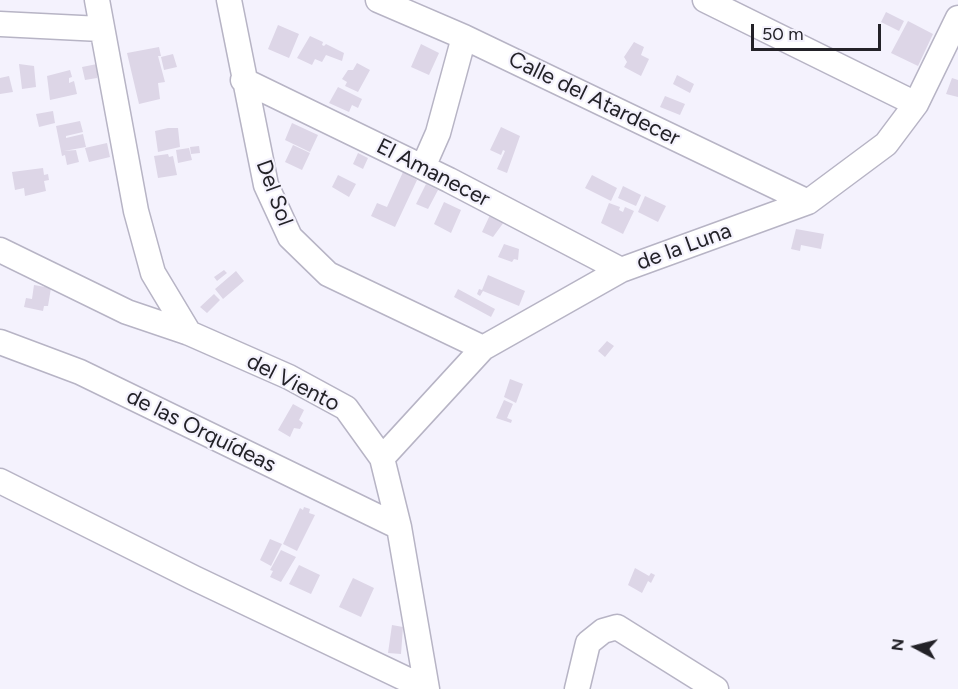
<!DOCTYPE html>
<html>
<head>
<meta charset="utf-8">
<style>
  body { margin:0 }
  #map { position:relative; width:958px; height:689px; overflow:hidden; background:#f4f2fd; font-family:Figtree,sans-serif }
  canvas { display:block }
  .north { position:absolute; left:886px; top:617px; width:60px; height:60px; -webkit-text-stroke:4px #f4f2fd; paint-order:stroke; rotate:277deg; font-size:16px; font-weight:700; line-height:24px; text-align:center; color:#232228 }
  .north::after { content:''; display:block; margin:auto; width:21px; height:27px; background:#232228; clip-path:polygon(50% 0,100% 100%,50% 72%,0 100%) }
  .scale { position:absolute; left:751px; top:24px; width:130px; height:27px; box-sizing:border-box; border:3px solid #232228; border-top:0; padding-left:8px; font-size:18px; line-height:21px; white-space:nowrap; color:#232228; -webkit-text-stroke:4px #f4f2fd; paint-order:stroke }
</style>
</head>
<body>
<div id="map">
<canvas width="958" height="689"></canvas>
<div class="north">N</div>
<div class="scale">50 m</div>
</div>
<script>
const c = document.querySelector('canvas').getContext('2d');
c.lineJoin = 'round';
function fill(path, color) { c.fillStyle = color; c.fill(path, 'evenodd'); }
const toPath = rows => new Path2D(rows.map(r => 'M' + r).join(''));
function strokePath(path, color, width, dash) { c.strokeStyle = color; c.lineWidth = width; c.lineCap = dash ? 'butt' : 'round'; c.setLineDash(dash || []); c.stroke(path); }
function label(font, color, halo, rows, align = 'center') {
  c.font = font + ' Figtree,sans-serif'; c.lineWidth = 4.5; c.setLineDash([]); c.textBaseline = 'middle'; c.strokeStyle = halo; c.fillStyle = color; for (const [text, x, y, turn = 0] of rows) {
    c.save(); c.translate(x, y); c.rotate((+turn || 0) * Math.PI / 180); c.textAlign = isNaN(turn) ? turn : align; if (halo) c.strokeText(text, 0, 0); c.fillText(text, 0, 0); c.restore();
  }
}
const building = toPath([
  [886,12,904,21,899,31,881,22],
  [908,21,933,34,918,66,891,53],
  [278,25,299,34,289,58,268,49],
  [310,36,323,42,322,45,324,46,326,44,344,53,342,61,326,55,322,62,315,59,312,65,297,58],
  [634,42,644,47,641,55,649,59,641,76,624,67,627,62,624,57],
  [421,44,439,53,429,75,411,67],
  [159,47,161,56,158,56,165,82,158,83,160,99,139,104,127,53],
  [173,54,177,67,164,70,161,57],
  [357,63,370,70,358,92,345,86,347,82,342,79,348,70,353,70],
  [19,64,34,66,36,87,22,89],
  [97,64,97,78,85,80,82,67],
  [70,70,72,77,69,78,69,83,74,81,77,94,50,100,47,76],
  [677,75,694,84,690,93,673,84],
  [9,76,13,92,0,94,0,78],
  [952,78,958,80,958,97,946,94],
  [338,87,362,99,358,108,352,105,349,112,329,103],
  [665,96,685,104,680,115,660,107],
  [53,111,55,123,39,127,36,114],
  [80,121,83,132,66,136,66,138,83,134,86,147,64,151,76,150,79,162,67,165,65,155,62,156,56,126],
  [292,123,318,135,310,152,285,140],
  [501,127,520,136,507,173,497,169,505,151,503,150,501,155,490,150],
  [168,128,178,128,180,147,158,152,155,131],
  [107,143,110,157,89,162,85,148],
  [293,145,310,153,302,170,285,162],
  [199,146,200,153,191,154,190,147],
  [189,148,192,160,178,163,176,150],
  [358,153,368,158,363,169,353,164],
  [168,154,169,157,173,156,177,175,158,178,154,156],
  [43,168,44,175,48,174,49,180,44,181,46,191,25,196,24,188,15,190,12,172],
  [403,172,417,180,395,227,371,216,377,203,387,207],
  [338,175,356,184,349,197,332,187],
  [592,175,617,188,611,201,585,188],
  [426,184,438,190,428,209,416,204],
  [623,186,641,195,636,206,618,198],
  [645,196,666,206,658,222,638,212],
  [444,202,461,210,451,233,434,224],
  [609,203,620,207,619,210,623,212,625,207,634,211,623,234,601,223],
  [490,215,504,222,493,237,482,232],
  [796,229,824,234,821,249,801,245,800,251,791,249],
  [504,244,519,249,518,260,514,259,512,262,498,257],
  [224,270,227,273,217,281,214,277],
  [236,271,244,281,223,299,215,289],
  [488,275,525,291,519,306,483,291,480,296,477,294,479,289,482,290],
  [34,285,51,288,48,306,44,306,43,311,24,307,26,298,32,299],
  [458,289,495,309,491,317,454,297],
  [214,294,220,300,207,313,200,307],
  [607,341,614,346,605,357,598,351],
  [510,379,523,384,516,403,504,397],
  [504,400,513,404,507,418,512,420,511,423,496,418],
  [293,404,304,410,299,420,303,423,300,429,294,428,290,437,278,430],
  [304,507,310,509,309,513,315,515,297,551,283,544,300,508,303,510],
  [270,539,282,544,271,566,260,560],
  [281,550,296,557,281,582,270,577,273,571,270,570],
  [299,565,320,575,311,594,289,584],
  [635,568,649,576,651,573,655,575,651,583,648,581,642,593,628,585],
  [353,578,374,588,361,617,339,607],
  [392,625,403,627,401,654,388,653]
]);
const minor = toPath([
  [97,0,136,211,153,273,189,333],
  [229,0,266,185,290,237,328,274,483,348],
  [378,0,464,37,808,202],
  [705,0,916,104],
  [0,24,101,29],
  [243,80,449,180,621,270],
  [423,167,438,133,464,37],
  [0,250,127,312,189,333,289,377,346,408,382,458,399,527,427,689],
  [0,342,80,372,399,527],
  [382,458,483,348,621,270,808,202,886,144,916,104,958,18],
  [0,481,194,578,427,689],
  [577,689,588,643,603,631,617,627,716,689]
]);
const streetNames = [
  ["Calle del Atardecer",594,99,26],
  ["El Amanecer",433,173,27],
  ["Del Sol",274,193,70],
  ["de la Luna",684,247,-20],
  ["del Viento",293,383,27],
  ["de las Orquídeas",201,431,26]
];
fill(building, '#ddd6e7');
strokePath(minor, '#b7b4c5', 27);
strokePath(minor, '#fff', 24);
label('22px', '#232228', '#f4f2fd', streetNames);
</script>
</body>
</html>
